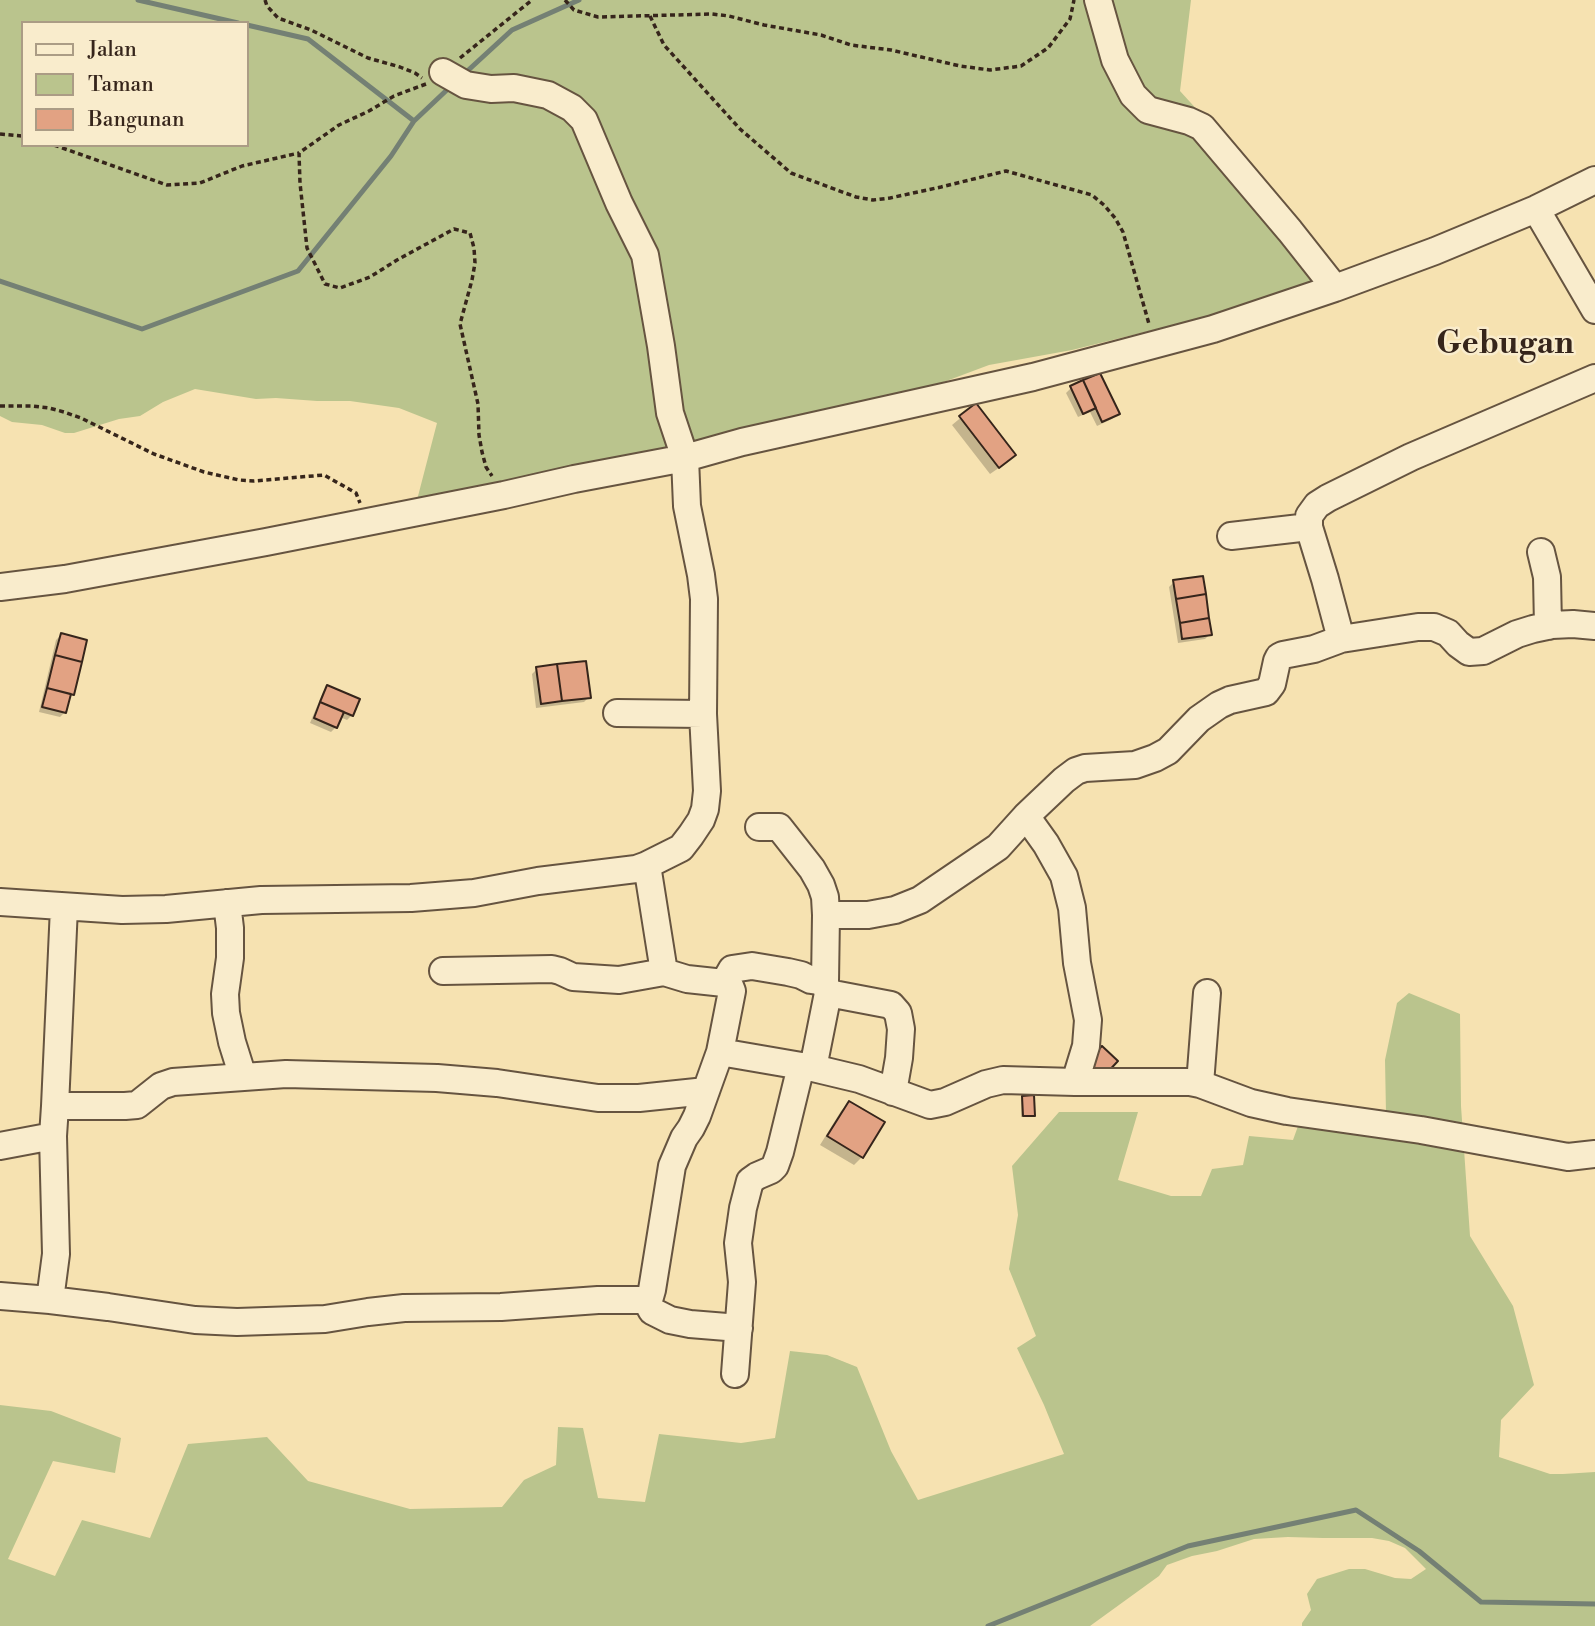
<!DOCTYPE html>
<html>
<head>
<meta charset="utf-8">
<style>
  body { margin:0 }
  #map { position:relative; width:1595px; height:1626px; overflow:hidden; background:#f6e2b1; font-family:"Libre Bodoni",serif }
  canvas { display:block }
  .legend { position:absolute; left:21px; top:21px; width:228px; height:126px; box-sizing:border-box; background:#f9eccc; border:2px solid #ab9c85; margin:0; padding:9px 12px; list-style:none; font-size:21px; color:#36251b }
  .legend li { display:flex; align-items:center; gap:14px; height:35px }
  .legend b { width:35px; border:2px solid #ab9c85 }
</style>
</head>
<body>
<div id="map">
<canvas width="1595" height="1626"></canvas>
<ul class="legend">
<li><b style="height:9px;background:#f9eccc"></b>Jalan</li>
<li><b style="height:19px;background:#bac48d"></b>Taman</li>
<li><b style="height:19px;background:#e2a283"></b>Bangunan</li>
</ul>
</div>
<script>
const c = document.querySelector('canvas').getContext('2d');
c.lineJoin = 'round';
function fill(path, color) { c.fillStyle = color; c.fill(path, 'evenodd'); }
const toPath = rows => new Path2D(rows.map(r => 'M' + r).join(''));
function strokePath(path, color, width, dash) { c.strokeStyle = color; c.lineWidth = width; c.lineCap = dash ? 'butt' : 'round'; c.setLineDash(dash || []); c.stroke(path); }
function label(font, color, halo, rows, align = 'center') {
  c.font = font + ' "Libre Bodoni",serif'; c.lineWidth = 5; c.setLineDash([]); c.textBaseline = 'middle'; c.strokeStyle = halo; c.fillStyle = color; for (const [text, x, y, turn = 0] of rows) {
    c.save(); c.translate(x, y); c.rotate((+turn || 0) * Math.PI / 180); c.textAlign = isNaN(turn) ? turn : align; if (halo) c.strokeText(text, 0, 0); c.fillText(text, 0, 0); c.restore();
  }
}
const green = toPath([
  [0,0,1191,0,1180,91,1294,216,1338,273,1214,315,1072,350,989,365,925,389,649,451,417,500,437,423,399,408,350,401,317,401,276,398,256,399,195,389,163,402,140,416,119,419,74,433,65,433,42,425,12,422,0,416],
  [23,23,247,23,247,145,23,145],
  [1409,993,1460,1014,1461,1106,1470,1236,1513,1306,1534,1385,1501,1420,1499,1457,1550,1474,1563,1474,1595,1472,1595,1626,1302,1626,1302,1623,1311,1610,1307,1594,1317,1579,1349,1569,1365,1569,1395,1578,1411,1579,1426,1569,1405,1548,1389,1541,1372,1538,1323,1538,1288,1537,1254,1539,1217,1551,1192,1556,1167,1565,1159,1576,1090,1626,0,1626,0,1405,51,1411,121,1438,115,1473,53,1461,8,1559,55,1576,82,1520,150,1538,188,1444,267,1437,308,1481,410,1509,502,1507,524,1480,556,1465,558,1427,583,1428,598,1498,645,1502,659,1434,741,1443,775,1438,790,1351,827,1355,857,1367,891,1451,918,1500,1064,1454,1044,1405,1017,1348,1036,1336,1009,1269,1018,1215,1012,1166,1059,1112,1138,1112,1118,1180,1171,1196,1201,1196,1212,1169,1243,1165,1249,1136,1293,1140,1306,1104,1386,1113,1385,1060,1397,1003]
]);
const shadow = toPath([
  [1071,388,1117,414,1112,419,1097,426,1090,412,1078,417,1066,393],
  [976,405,1006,463,990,474,952,425],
  [1174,582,1210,634,1205,639,1178,643,1169,587],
  [61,635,72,694,68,699,65,712,60,717,39,712,56,640],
  [537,669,589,697,584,702,536,708,532,674],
  [328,687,352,715,347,720,340,717,336,727,331,732,310,723,323,692],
  [1023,1097,1033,1115,1031,1117,1021,1117,1021,1099],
  [849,1103,862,1157,854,1165,820,1145,841,1111]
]);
const stream = toPath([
  [138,0,238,23],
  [247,25,308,39,414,121],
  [463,75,512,30,579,0],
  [0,281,142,329,298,271,391,156,414,121,450,87],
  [988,1626,1188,1546,1356,1510,1419,1551,1481,1602,1595,1604]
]);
const building = toPath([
  [1100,373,1120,414,1102,422,1083,380,1100,373],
  [1083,380,1096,408,1083,414,1070,386,1083,380],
  [976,403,1016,455,999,468,959,416,976,403],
  [1203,576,1206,594,1176,599,1173,580,1203,576],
  [1206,594,1209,618,1180,623,1176,599,1206,594],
  [1209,618,1212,635,1182,639,1180,623,1209,618],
  [61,633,87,640,82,662,55,655,61,633],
  [55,655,82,662,74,695,47,688,55,655],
  [586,661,591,698,562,701,557,664,586,661],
  [557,664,562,701,541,704,536,667,557,664],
  [327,685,360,699,353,716,320,702,327,685],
  [47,688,71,694,66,713,42,707,47,688],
  [320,702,344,712,337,728,314,718,320,702],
  [1102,1046,1118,1061,1104,1076,1087,1061,1096,1047,1099,1049,1102,1046],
  [1034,1095,1035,1116,1023,1116,1022,1096,1034,1095],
  [849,1101,885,1122,863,1158,827,1136,849,1101]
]);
const path = toPath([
  [265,0,267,6,278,18,311,30,368,58,400,67,415,73,422,78],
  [565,0,574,10,598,17,712,14,729,16,764,25,821,35,851,45,891,50,960,66,990,70,1021,66,1048,48,1070,19,1074,0],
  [650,16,664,45,740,129,791,173,856,197,873,200,890,198,941,187,1006,171,1092,195,1104,205,1115,218,1123,232,1149,324],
  [460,58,532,0],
  [426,84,394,96,369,111,339,125,299,153,300,183,307,248,325,284,340,288,370,277,397,260,454,229,470,233,474,248,475,263,472,280,460,324,478,404,479,435,482,452,486,467,492,476],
  [0,134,23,136],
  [54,145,167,185,200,183,242,166,299,153],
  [0,406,32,406,49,408,64,412,81,418,154,454,204,472,239,480,254,481,324,475,356,493,360,503]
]);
const minor = toPath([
  [1098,0,1115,60,1133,95,1148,110,1189,121,1202,127,1290,231,1335,288],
  [1536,209,1595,310],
  [1231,536,1309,527],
  [1541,552,1547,577,1548,626],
  [0,587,65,579,266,542,504,495,574,479,685,458,670,413,661,346,645,255,619,203,584,120,572,108,548,95,514,88,491,89,466,85,443,72],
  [1341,639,1325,579,1309,527,1309,516,1317,505,1328,498,1411,457,1595,378],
  [617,713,703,714],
  [759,827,779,827,812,869,821,885,825,897,826,915,825,982],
  [647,865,681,848,691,835,701,820,705,809,707,791,703,714,704,599,701,575,687,506,685,458,742,442,1033,377,1213,329,1335,288,1435,251,1536,209,1595,180],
  [0,902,122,910,166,909,261,900,411,898,474,893,538,881,636,869,647,865,664,972,687,979,724,983,730,986,732,991,720,1052],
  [227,903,230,928,230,958,225,994,226,1013,232,1042,243,1077],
  [826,915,868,915,895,910,920,900,998,847,1026,816],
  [443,971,552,969,560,971,573,977,619,980,664,972],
  [724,983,732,969,752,966,788,972,801,975,811,980,825,982,827,991,828,993],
  [813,1068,828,993,891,1005,898,1013,901,1029,899,1058,893,1092],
  [1075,1082,1086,1046,1088,1020,1077,963,1072,908,1064,876,1046,844,1026,816,1064,780,1076,771,1085,768,1135,765,1155,758,1168,751,1199,719,1219,705,1230,700,1266,692,1272,684,1277,661,1279,657,1283,655,1314,649,1341,639,1418,627,1434,627,1448,633,1458,644,1469,652,1483,651,1517,634,1533,629,1552,625,1573,624,1595,626],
  [1200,1084,1207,993],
  [55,1106,64,907],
  [0,1146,53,1136],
  [0,1296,50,1300,108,1307,195,1320,237,1322,325,1319,368,1312,404,1308,501,1307,598,1300,646,1300,650,1297,652,1290,672,1166,684,1138,691,1128,697,1116,720,1052,813,1068,859,1079,930,1105,945,1102,986,1084,1003,1080,1075,1082,1190,1082,1200,1084,1251,1103,1287,1111,1421,1130,1568,1157,1595,1154],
  [50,1300,56,1254,53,1136,55,1106,125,1106,137,1105,161,1086,173,1082,286,1074,437,1078,497,1083,598,1098,639,1098,706,1091],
  [646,1300,652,1311,670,1320,690,1324,739,1328],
  [735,1374,742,1282,738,1243,743,1208,750,1181,757,1176,771,1170,775,1166,780,1152,801,1066]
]);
const quarterNames = [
  ["Gebugan",1505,345]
];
fill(green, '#bac48d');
fill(shadow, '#0003');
strokePath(stream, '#748074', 5);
fill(building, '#e2a283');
strokePath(building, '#36251b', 2);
strokePath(minor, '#665440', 30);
strokePath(path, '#36251b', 3.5, [5, 3.5]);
strokePath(minor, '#f9eccc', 26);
label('bold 32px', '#36251b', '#f9eccc', quarterNames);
</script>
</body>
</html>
